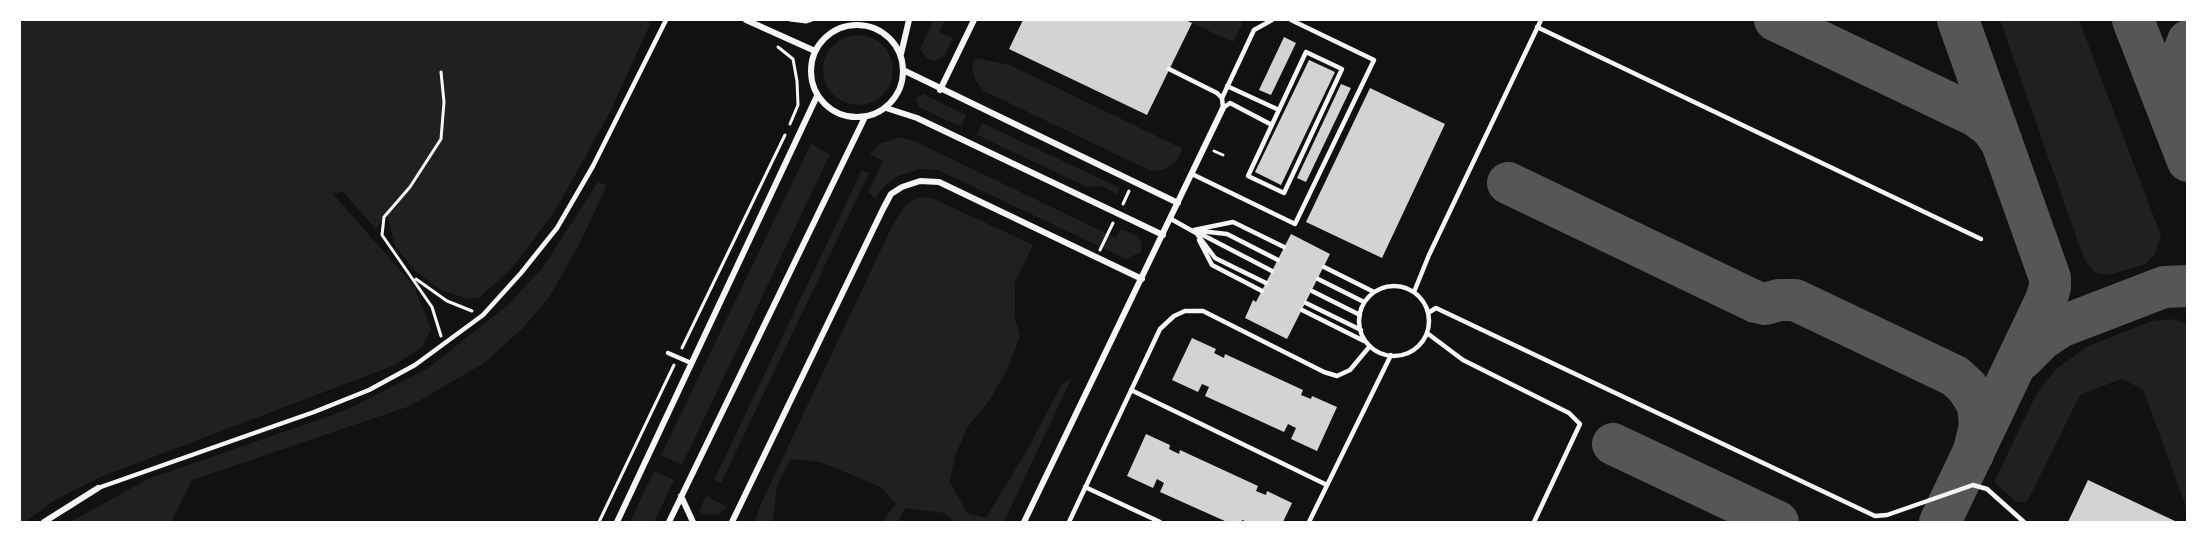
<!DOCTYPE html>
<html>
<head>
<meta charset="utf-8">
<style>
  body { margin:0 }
  #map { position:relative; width:2207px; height:542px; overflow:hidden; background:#111; font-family:"DejaVu Sans",sans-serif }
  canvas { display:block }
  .frame { position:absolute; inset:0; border:21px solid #fff; pointer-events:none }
</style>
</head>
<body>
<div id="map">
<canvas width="2207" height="542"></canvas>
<div class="frame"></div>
</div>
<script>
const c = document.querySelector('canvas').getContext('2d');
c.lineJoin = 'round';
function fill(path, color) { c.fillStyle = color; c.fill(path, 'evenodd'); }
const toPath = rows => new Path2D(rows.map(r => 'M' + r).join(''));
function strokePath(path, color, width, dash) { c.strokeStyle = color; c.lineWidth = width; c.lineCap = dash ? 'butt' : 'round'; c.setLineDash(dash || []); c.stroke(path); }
const green = toPath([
  [20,20,652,20,609,114,555,211,513,267,479,298,467,299,441,290,415,271,395,246,387,213,376,229,342,191,333,194,414,286,431,329,422,347,395,365,98,478,53,501,25,522,20,522],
  [934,20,945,20,939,32,953,38,944,56,935,61,927,58,920,49],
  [1185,20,1244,20,1233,42],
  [2000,20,2079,20,2161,236,2155,254,2146,264,2109,275,2094,272,2084,259],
  '823 70a35 35 0 1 1 70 0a35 35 0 1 1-70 0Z',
  [975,58,1010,65,1183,149,1176,162,1163,170,1151,171,984,91,976,81,972,68],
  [923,94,966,115,961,127,919,107,916,98],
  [982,123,1120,188,1117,194,1102,186,1087,187,977,135],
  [899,137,914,141,1116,238,1121,229,1136,235,1141,241,1141,252,1126,259,938,170,921,169,898,176,882,188,876,198,868,193,883,161,870,154,879,144],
  [811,144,830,154,682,465,661,455],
  [862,170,869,173,721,483,714,480],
  [598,182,607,185,581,241,550,296,521,330,484,363,410,406,192,480,171,522,70,522,148,479,344,411,427,369,509,304,543,267],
  [919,197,932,198,1033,245,1015,282,1015,317,1020,336,1007,370,989,401,967,428,955,456,950,482,967,513,986,518,1026,452,1062,384,1071,379,1004,522,956,522,944,513,906,508,897,522,882,522,896,504,881,487,820,462,790,459,777,486,773,522,755,522,760,506,893,224,906,205],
  [2170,319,2187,324,2187,510,2143,389,2121,379,2080,395,2027,502,2016,502,1994,482,2037,393,2056,369,2088,346,2152,321],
  [654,471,674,480,654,522,630,522],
  [706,496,728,507,717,515,703,514,699,511]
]);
const taxiway = toPath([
  [1775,20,1976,116,1991,127,2002,143],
  [2133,20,2188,161],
  [2173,116,2174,78,2188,41],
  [1508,183,1756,302,1765,304,1779,300,1795,300,1955,376,1967,387,1978,405,1980,426,1973,454],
  [2022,359,2042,339,2060,327,2164,287,2188,286],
  [1613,444,1778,522],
  [1940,522,2046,300,2050,287,2050,278,1958,20]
]);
const building = toPath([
  [1023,20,1185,20,1192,23,1147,115,1009,49],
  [1284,37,1296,43,1271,95,1259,90],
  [1309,60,1335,72,1281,185,1255,172],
  [1341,84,1351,88,1306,182,1297,178],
  [1370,88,1445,124,1382,258,1306,222],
  [1291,234,1330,254,1287,339,1245,318,1253,300,1256,302],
  [1192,338,1216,349,1214,353,1224,358,1225,354,1303,390,1301,395,1311,399,1312,396,1337,407,1317,451,1291,439,1296,428,1288,424,1284,432,1205,396,1209,387,1202,384,1198,392,1172,380],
  [1146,434,1170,445,1169,449,1179,454,1180,450,1258,486,1256,491,1266,495,1267,491,1292,503,1283,522,1248,522,1242,520,1241,522,1227,522,1160,492,1164,483,1157,479,1153,488,1127,476],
  [2088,480,2177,522,2068,522]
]);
const path = toPath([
  [790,20,806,22,812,20],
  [778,47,793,59,797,81,798,105,790,124],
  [441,72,444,102,441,139,410,187,384,217,382,235,432,307,441,336],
  [1214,151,1223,155],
  [1123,204,1129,191],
  [1100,250,1113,223],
  [416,279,447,301,472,311],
  [682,348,785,135],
  [599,522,674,365]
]);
const service = toPath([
  [1272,20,1254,30,1222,98,1223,108,1230,103,1272,125],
  [1537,27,1981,239],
  [1306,52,1342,69,1284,193,1248,176,1306,52],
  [1169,69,1217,93,1222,98],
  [1227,86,1279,110],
  [1192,174,1295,224,1374,60,1291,20],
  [1171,219,1196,233],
  [1200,231,1227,234,1278,260],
  [1197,232,1272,271],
  [1199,240,1212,265,1262,291],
  [1324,267,1374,292],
  [1318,279,1364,302],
  [1266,283,1215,258,1194,230,1233,222,1284,247],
  '1359 321a35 35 0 1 1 70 0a35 35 0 1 1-70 0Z',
  [1312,291,1360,315],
  [1414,292,1429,255,1541,20],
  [1306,303,1361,330],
  [1302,310,1364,341],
  [1428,313,1436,308,1875,516,1887,515,1973,485,1987,489,2024,522],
  [1427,333,1463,360,1569,413,1580,424,1534,522],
  [668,353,691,363],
  [1131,390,1327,485],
  [1085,487,1160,522],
  [98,488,314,412,369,390,415,365,483,315,521,273,557,228,593,166,666,20],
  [1069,522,1160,329,1174,316,1185,311,1203,311,1324,372,1337,376,1350,370,1370,346],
  [1309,522,1391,355]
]);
const minor = toPath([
  [746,20,815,51],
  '811 71a46 46 0 1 1 92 0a46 46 0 1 1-92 0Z',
  [901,54,909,20],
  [903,70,1178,203],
  [940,90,974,20],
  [886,108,917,118,1163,235],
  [681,496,693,522],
  [44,522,98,488],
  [617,522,817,96],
  [669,522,865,117],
  [732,522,883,209,891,194,902,187,920,181,939,182,1142,279],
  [1024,522,1223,108]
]);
fill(green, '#202020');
strokePath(taxiway, '#565656', 42);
fill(building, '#d3d3d3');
strokePath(path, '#f5f5f5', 3);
strokePath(service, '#f5f5f5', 4.5);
strokePath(minor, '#f5f5f5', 6);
</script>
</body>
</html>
